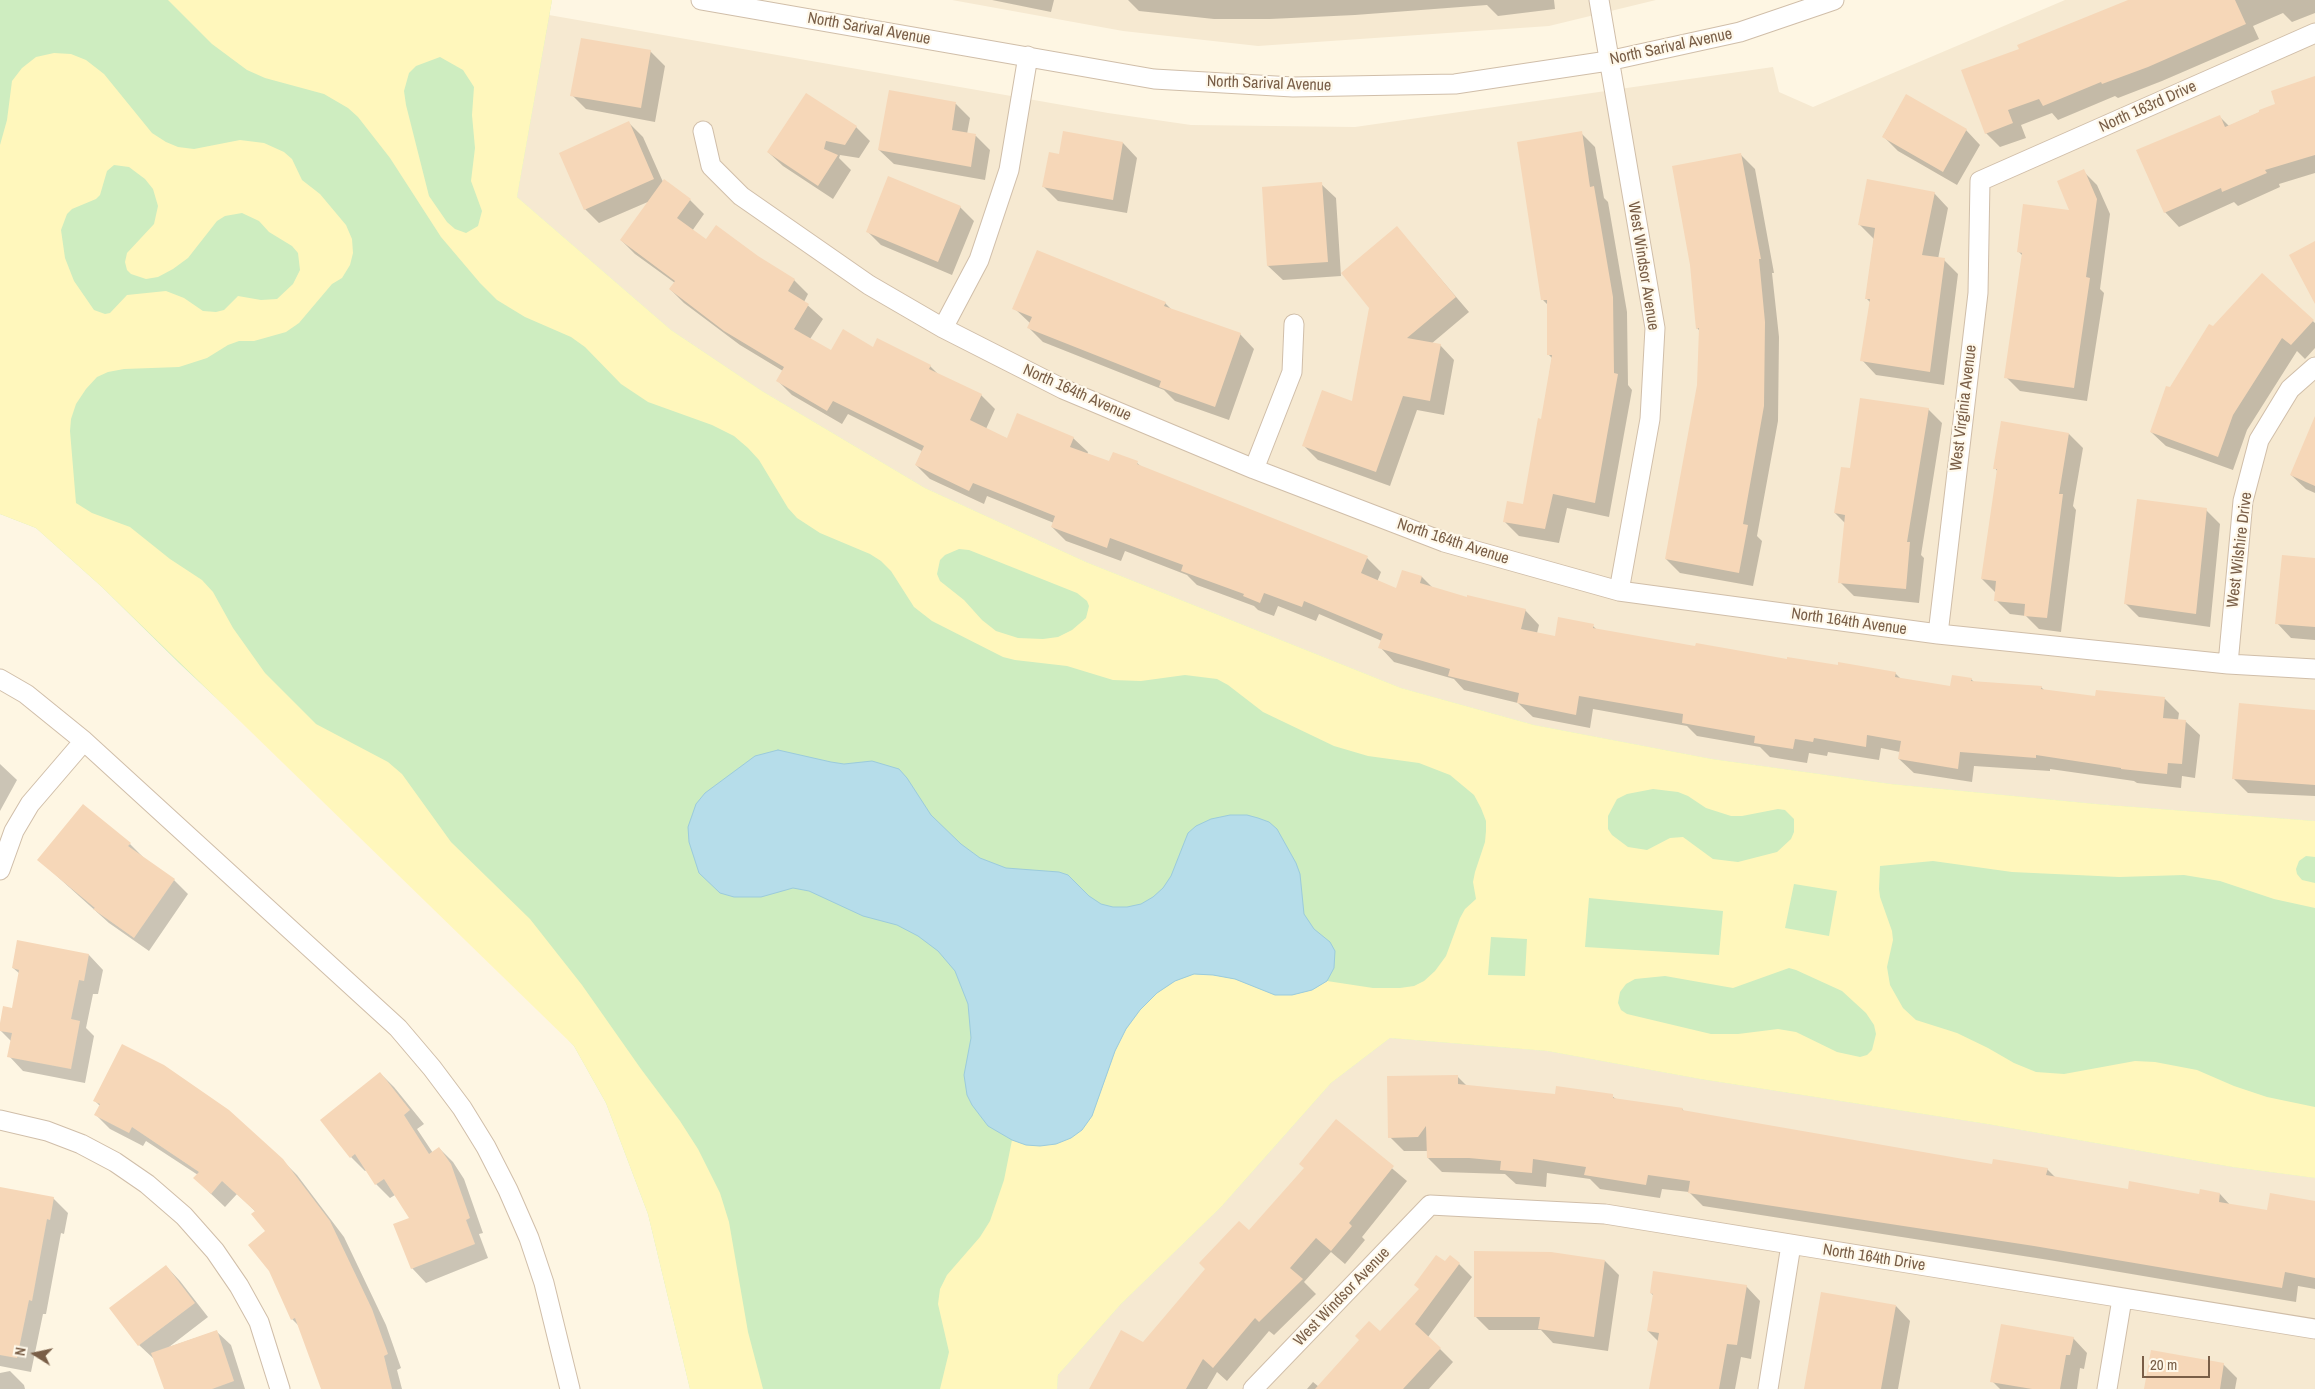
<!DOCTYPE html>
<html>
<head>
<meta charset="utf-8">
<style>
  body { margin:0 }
  #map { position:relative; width:2315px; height:1389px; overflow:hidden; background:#fef6e3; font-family:"Archivo Narrow",sans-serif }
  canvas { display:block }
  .north { position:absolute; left:10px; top:1329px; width:50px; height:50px; -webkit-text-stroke:4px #fff9eb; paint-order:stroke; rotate:280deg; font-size:14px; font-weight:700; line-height:20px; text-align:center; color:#795e47 }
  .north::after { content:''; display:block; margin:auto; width:18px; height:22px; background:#795e47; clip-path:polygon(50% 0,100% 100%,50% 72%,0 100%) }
  .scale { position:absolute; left:2142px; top:1356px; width:68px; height:22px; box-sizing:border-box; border:2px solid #795e47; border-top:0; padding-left:6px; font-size:15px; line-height:18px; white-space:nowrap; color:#795e47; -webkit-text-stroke:4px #fff9eb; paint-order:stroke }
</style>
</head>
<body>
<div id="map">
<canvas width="2315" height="1389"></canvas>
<div class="north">N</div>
<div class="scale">20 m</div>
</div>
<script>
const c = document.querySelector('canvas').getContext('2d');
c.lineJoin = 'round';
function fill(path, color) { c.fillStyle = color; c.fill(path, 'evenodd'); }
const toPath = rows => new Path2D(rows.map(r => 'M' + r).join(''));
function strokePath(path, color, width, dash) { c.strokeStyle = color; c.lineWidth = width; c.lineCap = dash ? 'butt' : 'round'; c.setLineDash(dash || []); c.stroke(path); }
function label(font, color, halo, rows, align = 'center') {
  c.font = font + ' "Archivo Narrow",sans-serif'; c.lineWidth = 4.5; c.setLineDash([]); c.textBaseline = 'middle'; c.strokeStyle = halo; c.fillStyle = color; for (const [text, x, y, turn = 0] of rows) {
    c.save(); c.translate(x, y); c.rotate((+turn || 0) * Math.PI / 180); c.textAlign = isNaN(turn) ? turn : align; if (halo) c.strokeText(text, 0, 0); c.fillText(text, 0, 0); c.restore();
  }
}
const residential = toPath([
  [952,0,1656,0,1549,26,1258,46,1123,31],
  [2065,0,2315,0,2315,821,2096,804,1891,784,1712,759,1534,725,1401,688,1086,562,925,488,762,391,671,330,517,197,549,15,1108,113,1191,125,1355,127,1773,67,1779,92,1813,107],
  [1390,1038,1547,1051,1700,1079,1987,1124,2232,1167,2315,1178,2315,1389,1057,1389,1058,1375,1121,1304,1221,1207,1331,1083]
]);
const green = toPath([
  [0,0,552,0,517,197,671,330,762,391,925,488,1086,562,1401,688,1534,725,1712,759,1891,784,2096,804,2315,821,2315,1178,2232,1167,1987,1124,1700,1079,1547,1051,1390,1038,1331,1083,1221,1207,1121,1304,1058,1375,1057,1389,690,1389,648,1214,606,1103,574,1046,495,960,179,663,102,587,36,528,0,514]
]);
const sand = toPath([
  [168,0,552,0,517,197,671,330,762,391,925,488,1086,562,1401,688,1534,725,1712,759,1891,784,2096,804,2315,821,2315,857,2306,856,2299,861,2296,869,2297,874,2302,880,2315,883,2315,908,2274,899,2220,881,2184,875,2119,877,2012,872,1933,861,1880,866,1879,889,1880,897,1892,931,1893,940,1887,967,1890,985,1903,1008,1916,1020,1957,1033,1988,1048,2014,1063,2036,1072,2064,1074,2135,1061,2155,1062,2197,1070,2234,1086,2267,1097,2315,1107,2315,1178,2232,1167,1987,1124,1700,1079,1547,1051,1390,1038,1331,1083,1221,1207,1121,1304,1058,1375,1057,1389,940,1389,949,1352,938,1304,940,1289,947,1275,980,1237,990,1221,1004,1180,1012,1140,1026,1145,1092,1116,1115,1051,1126,1029,1140,1010,1157,993,1175,981,1194,974,1213,975,1235,979,1275,995,1292,995,1312,990,1327,981,1373,988,1400,988,1414,986,1424,981,1435,971,1446,956,1460,918,1465,909,1476,899,1473,882,1475,872,1485,842,1486,831,1486,821,1481,808,1474,795,1450,775,1419,763,1368,756,1334,746,1263,712,1228,685,1217,679,1185,675,1141,681,1113,680,1067,666,1015,660,1003,657,932,621,914,607,891,571,881,561,870,554,820,533,797,518,788,508,759,460,748,448,734,436,712,425,648,402,621,384,585,347,571,337,525,317,497,300,480,283,441,237,390,158,358,117,348,108,324,94,265,78,247,70,212,44],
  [440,57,463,70,474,87,472,115,475,148,471,181,482,211,478,226,466,233,455,229,447,222,429,196,406,105,404,91,409,73,416,66],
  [959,549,969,550,1077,593,1087,601,1089,606,1086,618,1072,630,1058,637,1043,639,1018,638,996,631,982,620,964,600,940,581,937,574,940,560,945,555],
  [1653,789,1678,792,1688,796,1706,808,1731,816,1742,816,1778,809,1785,810,1794,819,1794,832,1791,839,1777,852,1738,862,1713,859,1683,837,1670,838,1647,850,1628,847,1612,835,1608,829,1608,816,1617,799,1627,794],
  [1794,884,1837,891,1829,936,1785,928],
  [1589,898,1723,911,1719,955,1585,947],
  [1491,937,1527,939,1525,976,1488,975],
  [1789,968,1796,970,1842,991,1866,1013,1874,1025,1876,1034,1872,1050,1867,1055,1860,1057,1837,1052,1796,1032,1778,1029,1738,1034,1711,1034,1627,1014,1621,1010,1618,1003,1620,992,1626,984,1635,979,1665,976,1733,988],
  [54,53,71,54,86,60,104,74,152,133,166,142,178,147,194,149,240,140,264,143,284,152,292,159,302,180,320,194,346,225,352,239,353,253,350,265,342,278,332,284,299,323,286,332,254,341,239,341,228,345,207,358,179,367,124,369,108,372,97,377,86,389,76,404,71,419,70,431,76,503,92,513,130,527,170,559,202,580,213,592,233,628,265,673,316,724,388,762,402,774,451,842,530,919,582,985,641,1069,680,1121,698,1149,720,1193,729,1222,748,1332,763,1389,690,1389,648,1214,606,1103,574,1046,102,587,36,528,0,514,0,145,7,120,12,81,22,68,36,57],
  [114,165,129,167,145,179,153,189,158,206,154,224,127,253,125,262,127,270,131,274,146,279,158,277,173,269,188,258,217,221,225,216,242,213,259,221,269,232,292,246,298,253,300,270,293,284,277,299,261,300,238,296,224,310,216,312,203,311,184,298,166,291,127,295,110,313,105,314,94,310,74,281,65,258,61,230,67,214,72,209,96,199,100,195,107,171]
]);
const water = toPath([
  [778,750,831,762,844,764,872,761,899,769,907,778,931,815,961,844,980,858,1006,868,1059,872,1068,875,1089,896,1101,904,1113,907,1127,907,1141,904,1153,897,1163,888,1171,876,1188,833,1196,826,1211,819,1230,815,1247,815,1258,818,1269,822,1277,829,1296,863,1300,874,1304,914,1314,929,1330,942,1335,951,1334,968,1327,981,1312,990,1292,995,1275,995,1235,979,1213,975,1194,974,1175,981,1157,993,1140,1010,1126,1029,1115,1051,1092,1116,1082,1130,1071,1138,1056,1144,1040,1146,1026,1145,1012,1140,988,1126,972,1105,967,1095,964,1075,971,1038,968,1004,955,971,938,951,918,936,897,925,863,916,809,891,793,888,761,897,734,897,720,893,699,873,689,842,688,827,696,804,705,793,755,756,778,750]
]);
const shadow = toPath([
  [992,0,1054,0,1051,12],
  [1128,0,1554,0,1555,9,1498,16,1487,5,1355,15,1270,19,1214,19,1139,11],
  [2134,0,2315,0,2315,13,2292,22,2283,13,2253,26,2259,39,2162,81,2118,98,2115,96,2058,120,2052,113,2021,125,2026,138,2000,147,1986,133,2020,49],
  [650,51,665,66,655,122,586,109,572,95],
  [2315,77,2315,173,2279,184,2280,187,2238,206,2234,202,2179,227,2165,212,2220,117,2229,126,2276,105],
  [890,92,956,104,970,118,967,134,976,136,990,150,985,180,894,164,879,150],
  [1906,96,1966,130,1980,145,1957,185,1898,151,1883,136],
  [629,123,643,137,663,182,690,200,704,214,692,231,706,241,757,257,794,280,808,294,804,302,823,319,810,339,832,352,874,348,878,340,930,366,939,375,981,395,995,409,986,429,1008,439,1073,438,1088,452,1087,455,1110,463,1137,463,1143,468,1367,558,1381,572,1377,582,1397,590,1403,571,1422,577,1433,588,1468,599,1525,610,1539,625,1537,633,1556,637,1593,626,1597,630,1696,647,1788,661,1895,673,1902,680,1951,687,1971,679,1974,682,2041,687,2044,690,2096,698,2165,699,2179,713,2178,720,2185,721,2200,735,2195,778,2182,776,2181,788,2137,783,2134,781,2050,769,2050,771,1974,766,1972,782,1914,773,1899,759,1900,752,1881,748,1879,760,1828,752,1827,756,1809,753,1807,763,1770,757,1760,747,1697,736,1687,726,1593,709,1590,728,1533,717,1518,703,1464,690,1454,679,1394,662,1380,647,1382,641,1319,614,1316,621,1278,606,1274,616,1258,610,1254,606,1197,585,1187,575,1125,551,1121,561,1066,541,1052,527,1054,523,987,496,984,504,930,479,916,465,922,451,848,414,842,424,792,395,778,381,783,371,740,345,684,303,670,289,675,283,635,254,621,240,650,201,599,223,585,209],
  [856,127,870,141,859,158,840,155,839,158,851,170,833,199,783,166,768,152],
  [1581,133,1595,147,1604,198,1608,202,1627,312,1628,385,1632,390,1609,517,1567,508,1559,543,1519,536,1505,522,1524,506,1542,420,1552,358,1548,354,1548,305,1543,300],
  [1123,143,1137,158,1127,213,1058,201,1044,187,1060,156],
  [1741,155,1755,169,1774,273,1772,273,1779,337,1778,421,1757,536,1762,541,1753,586,1680,573,1666,559,1698,385,1700,331,1697,328],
  [2083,171,2097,185,2110,214,2100,289,2104,293,2087,401,2020,391,2006,377,2023,256,2018,251,2071,212],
  [1321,184,1336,198,1341,276,1283,280,1268,266,1263,188],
  [1934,193,1948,208,1938,259,1944,260,1958,274,1944,385,1876,375,1862,360,1871,303,1866,298,1874,239,1860,225],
  [960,207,974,221,952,275,881,245,867,231],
  [1397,228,1469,312,1431,344,1440,345,1454,360,1444,415,1417,410,1390,486,1318,460,1304,446,1353,402],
  [2262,275,2315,323,2315,348,2305,359,2297,351,2247,430,2233,470,2166,446,2151,432,2170,389,2213,328],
  [1165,303,1172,310,1240,334,1254,349,1229,420,1175,401,1164,390,1043,342,1029,328,1031,324,1014,308],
  [1928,409,1942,423,1921,555,1924,558,1919,603,1854,596,1840,582,1845,523,1835,513,1851,470],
  [2069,434,2083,448,2073,506,2076,510,2061,632,2039,629,2026,616,2010,614,1996,600,1996,593,1982,579,1998,472,1995,468],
  [2315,434,2315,493,2306,489,2291,475],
  [2206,510,2220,524,2210,627,2139,617,2125,603],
  [2315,559,2315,640,2291,638,2277,623],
  [2315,711,2315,796,2248,793,2234,779],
  [0,764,17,780,0,811],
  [130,844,144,858,174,880,188,894,149,951,109,923,39,860],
  [89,955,103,970,98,994,93,994,86,1028,94,1036,85,1083,23,1071,9,1056,12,1042,0,1030,13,1009,20,974,13,968],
  [380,1073,394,1087,424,1124,417,1129,433,1153,439,1148,453,1162,464,1179,483,1233,479,1234,488,1258,426,1283,412,1268,410,1218,395,1195,390,1198,376,1184,367,1170,365,1171,351,1157],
  [1457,1076,1468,1087,1556,1096,1612,1096,1617,1100,1682,1109,1685,1112,1993,1165,2047,1169,2056,1178,2129,1191,2200,1195,2220,1194,2231,1206,2268,1212,2315,1202,2315,1289,2298,1286,2296,1302,2049,1260,1703,1206,1689,1192,1662,1189,1660,1198,1600,1189,1590,1179,1547,1173,1546,1187,1516,1184,1505,1174,1442,1172,1428,1158,1428,1151,1404,1151,1390,1137],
  [94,1100,282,1160,297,1175,344,1237,386,1325,401,1368,397,1370,402,1389,322,1389,299,1326,292,1319,266,1232,256,1212,237,1194,225,1207,209,1192,198,1175,146,1141,143,1146,110,1129,96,1115,100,1106],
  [1336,1121,1407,1181,1362,1237,1365,1240,1345,1264,1331,1252,1304,1282,1316,1294,1274,1335,1269,1331,1227,1381,1217,1372,1207,1389,1091,1389,1143,1343,1249,1232,1305,1168],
  [0,1188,53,1198,68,1213,64,1234,61,1233,46,1314,43,1314,31,1372,0,1366],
  [1605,1261,1619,1275,1608,1351,1553,1343,1541,1330,1489,1330,1475,1316],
  [1445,1263,1459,1264,1472,1277,1428,1337,1453,1362,1429,1389,1307,1389,1313,1382,1319,1387,1380,1333],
  [166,1266,180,1281,208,1317,169,1347,216,1331,231,1345,245,1389,165,1389,154,1359,139,1345],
  [1746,1286,1760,1301,1751,1359,1741,1357,1735,1389,1650,1389,1659,1342,1648,1331,1654,1296,1651,1293],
  [1896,1306,1910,1321,1898,1389,1806,1389],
  [2073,1338,2087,1353,2084,1369,2080,1368,2077,1389,2000,1389,1992,1381],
  [2223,1364,2237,1378,2235,1389,2146,1389],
  [10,1371,24,1385,25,1389,0,1389,0,1373]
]);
const building = toPath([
  [2128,0,2235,0,2246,24,2148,67,2102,84,2101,82,2043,106,2039,99,2008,110,2013,123,1985,134,1961,70,2019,49,2017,45],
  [581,38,651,50,641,108,570,96],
  [2315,76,2315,155,2265,170,2267,173,2222,192,2221,188,2164,213,2136,150,2220,115,2225,127,2259,112,2259,110,2275,104,2271,91],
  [889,90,956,102,952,130,976,134,971,167,878,150],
  [806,93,857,126,845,145,826,141,824,149,838,155,818,186,767,152],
  [1906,94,1967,129,1943,172,1882,137],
  [629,121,654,179,584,210,559,153],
  [1063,131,1123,142,1113,200,1042,187,1049,152,1059,154],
  [1582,131,1590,187,1594,186,1613,297,1614,373,1618,374,1595,503,1553,494,1545,529,1503,522,1507,501,1523,504,1538,418,1541,419,1552,355,1547,355,1547,300,1541,300,1517,142],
  [1741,153,1761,259,1759,259,1765,322,1764,406,1743,524,1748,525,1739,573,1665,559,1697,385,1699,328,1696,329,1690,265,1672,166],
  [2084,169,2097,199,2086,277,2090,278,2074,388,2004,378,2022,253,2017,252,2023,204,2069,210,2057,181],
  [888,176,961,206,938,262,866,232],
  [664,179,691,199,677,218,706,239,716,225,758,256,795,279,788,291,809,304,794,329,831,350,843,329,873,347,877,338,931,365,929,369,982,394,970,420,1007,438,1017,413,1074,437,1070,447,1109,461,1113,452,1138,461,1137,464,1368,556,1361,573,1396,588,1402,570,1422,576,1420,583,1467,597,1467,595,1526,609,1521,629,1555,636,1558,617,1594,624,1593,628,1695,646,1696,643,1787,659,1787,657,1838,665,1838,662,1896,672,1895,677,1950,686,1952,675,1972,678,1971,681,2042,686,2041,689,2095,696,2096,690,2165,697,2163,718,2186,720,2182,764,2168,763,2167,774,2121,769,2121,768,2036,755,2036,758,1960,752,1958,769,1898,759,1901,741,1867,735,1866,747,1814,738,1813,742,1795,739,1793,749,1754,743,1755,736,1682,723,1683,714,1579,696,1576,715,1517,703,1519,693,1448,676,1450,669,1378,648,1383,634,1304,601,1302,607,1264,593,1260,603,1243,596,1244,594,1181,571,1183,565,1110,538,1107,548,1051,527,1055,516,973,483,969,491,915,465,924,446,833,401,827,411,776,381,784,367,724,331,669,289,675,281,620,240],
  [1867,179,1935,192,1922,255,1945,258,1930,372,1860,361,1870,299,1865,299,1875,228,1858,225],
  [1322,182,1328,262,1267,266,1262,187],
  [1397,226,1456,297,1407,338,1441,344,1430,401,1403,396,1376,472,1302,446,1322,390,1352,401,1369,308,1341,273],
  [2315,241,2315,304,2289,255],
  [1037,250,1166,302,1164,306,1241,333,1215,407,1159,387,1161,381,1027,328,1032,317,1012,309],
  [2262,273,2314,320,2291,345,2282,338,2233,415,2218,457,2150,432,2166,386,2170,387,2209,324,2213,326],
  [1860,398,1929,408,1907,542,1910,542,1906,589,1838,583,1845,515,1834,513,1841,467,1850,468],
  [2315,416,2315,486,2290,475],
  [2001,421,2069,433,2059,494,2063,494,2047,618,2024,616,2025,604,1994,601,1996,581,1981,579,1997,469,1993,469],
  [2137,499,2207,508,2196,614,2124,604],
  [2282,555,2315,558,2315,627,2275,624],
  [2239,703,2315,710,2315,785,2232,779],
  [83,804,131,843,128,846,175,879,134,938,93,909,95,908,37,860],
  [17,940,89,954,84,981,79,980,71,1019,80,1021,71,1069,7,1057,12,1033,0,1031,0,1023,3,1006,12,1008,19,970,12,968],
  [122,1044,164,1065,229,1110,283,1159,330,1221,372,1309,388,1354,384,1356,392,1389,321,1389,295,1318,291,1320,269,1271,248,1245,265,1231,251,1214,255,1211,222,1181,211,1194,193,1178,199,1172,132,1127,129,1133,94,1115,100,1104,93,1101],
  [380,1072,410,1110,404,1115,429,1154,439,1147,451,1164,470,1218,466,1220,475,1244,411,1269,393,1224,409,1218,384,1179,375,1185,355,1154,350,1158,320,1120],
  [1458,1075,1458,1084,1555,1094,1556,1086,1613,1094,1613,1098,1683,1108,1682,1110,1992,1164,1993,1159,2048,1168,2046,1175,2128,1189,2129,1181,2199,1194,2200,1189,2220,1193,2219,1202,2267,1210,2270,1193,2315,1201,2315,1278,2285,1272,2282,1288,2034,1246,1688,1193,1690,1181,1648,1175,1646,1185,1584,1175,1586,1167,1533,1159,1532,1173,1500,1170,1501,1161,1469,1158,1427,1158,1426,1126,1418,1137,1388,1138,1387,1076],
  [1336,1119,1394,1166,1349,1223,1352,1226,1331,1251,1316,1238,1290,1268,1303,1279,1259,1322,1255,1318,1213,1368,1203,1359,1186,1389,1089,1389,1121,1330,1143,1342,1205,1269,1199,1263,1239,1221,1249,1230,1304,1168,1299,1164],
  [0,1187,54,1197,50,1220,47,1219,32,1301,29,1300,17,1358,0,1355],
  [1474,1251,1551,1252,1605,1260,1594,1337,1538,1329,1540,1317,1474,1317],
  [1436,1255,1445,1261,1450,1255,1460,1263,1415,1324,1441,1348,1403,1389,1315,1389,1359,1340,1355,1336,1369,1321,1380,1331,1419,1289,1414,1285],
  [166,1265,195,1303,138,1346,109,1308],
  [1653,1271,1747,1285,1737,1345,1727,1344,1719,1389,1649,1389,1659,1333,1647,1331,1653,1294,1650,1293],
  [1821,1292,1896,1305,1881,1389,1804,1389],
  [2001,1324,2074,1337,2070,1355,2066,1355,2060,1389,2032,1389,1990,1382],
  [217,1330,234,1381,212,1389,164,1389,151,1353],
  [2151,1350,2224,1363,2220,1389,2144,1389]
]);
const minor = toPath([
  [701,0,1154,79,1293,87,1455,84,1608,61,1740,32,1834,0],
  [1599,0,1655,328,1650,419,1619,591],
  [703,131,711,166,741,196,869,285,943,328,1063,389,1254,469,1444,542,1619,591,1938,634,2228,664,2315,669],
  [943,328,979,260,1009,170,1028,56],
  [1254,469,1292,372,1294,324],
  [1938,634,1978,293,1980,181,2315,33],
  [2228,664,2243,501,2259,440,2290,389,2315,367],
  [0,679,26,694,84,741,398,1028,432,1068,462,1108,486,1147,508,1190,529,1238,544,1283,570,1389],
  [0,870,14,831,30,804,84,741],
  [0,1120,47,1131,81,1144,115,1162,147,1184,184,1216,215,1251,239,1286,259,1322,280,1389],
  [1253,1389,1430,1205,1605,1214,2315,1329],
  [1768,1389,1791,1245],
  [2107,1389,2122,1299]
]);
const streetNames = [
  ["North Sarival Avenue",869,29,10],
  ["North Sarival Avenue",1671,47,-12],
  ["North Sarival Avenue",1269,84,2],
  ["North 163rd Drive",2148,107,-24],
  ["West Windsor Avenue",1643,266,81],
  ["North 164th Avenue",1077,393,24],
  ["West Virginia Avenue",1964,408,-83],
  ["North 164th Avenue",1453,542,18],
  ["West Wilshire Drive",2240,550,-83],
  ["North 164th Avenue",1849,622,8],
  ["North 164th Drive",1874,1258,9],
  ["West Windsor Avenue",1342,1297,-46]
];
fill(residential, '#f6e9d1');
fill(green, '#ceedc0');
fill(sand, '#fff7bc');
fill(water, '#b6ddea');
strokePath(water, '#9bcbdc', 1);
fill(shadow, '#0003');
fill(building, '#f6d7b8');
strokePath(minor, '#d0bea9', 21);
strokePath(minor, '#fff', 19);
label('16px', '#795e47', '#fff9eb', streetNames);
</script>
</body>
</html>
